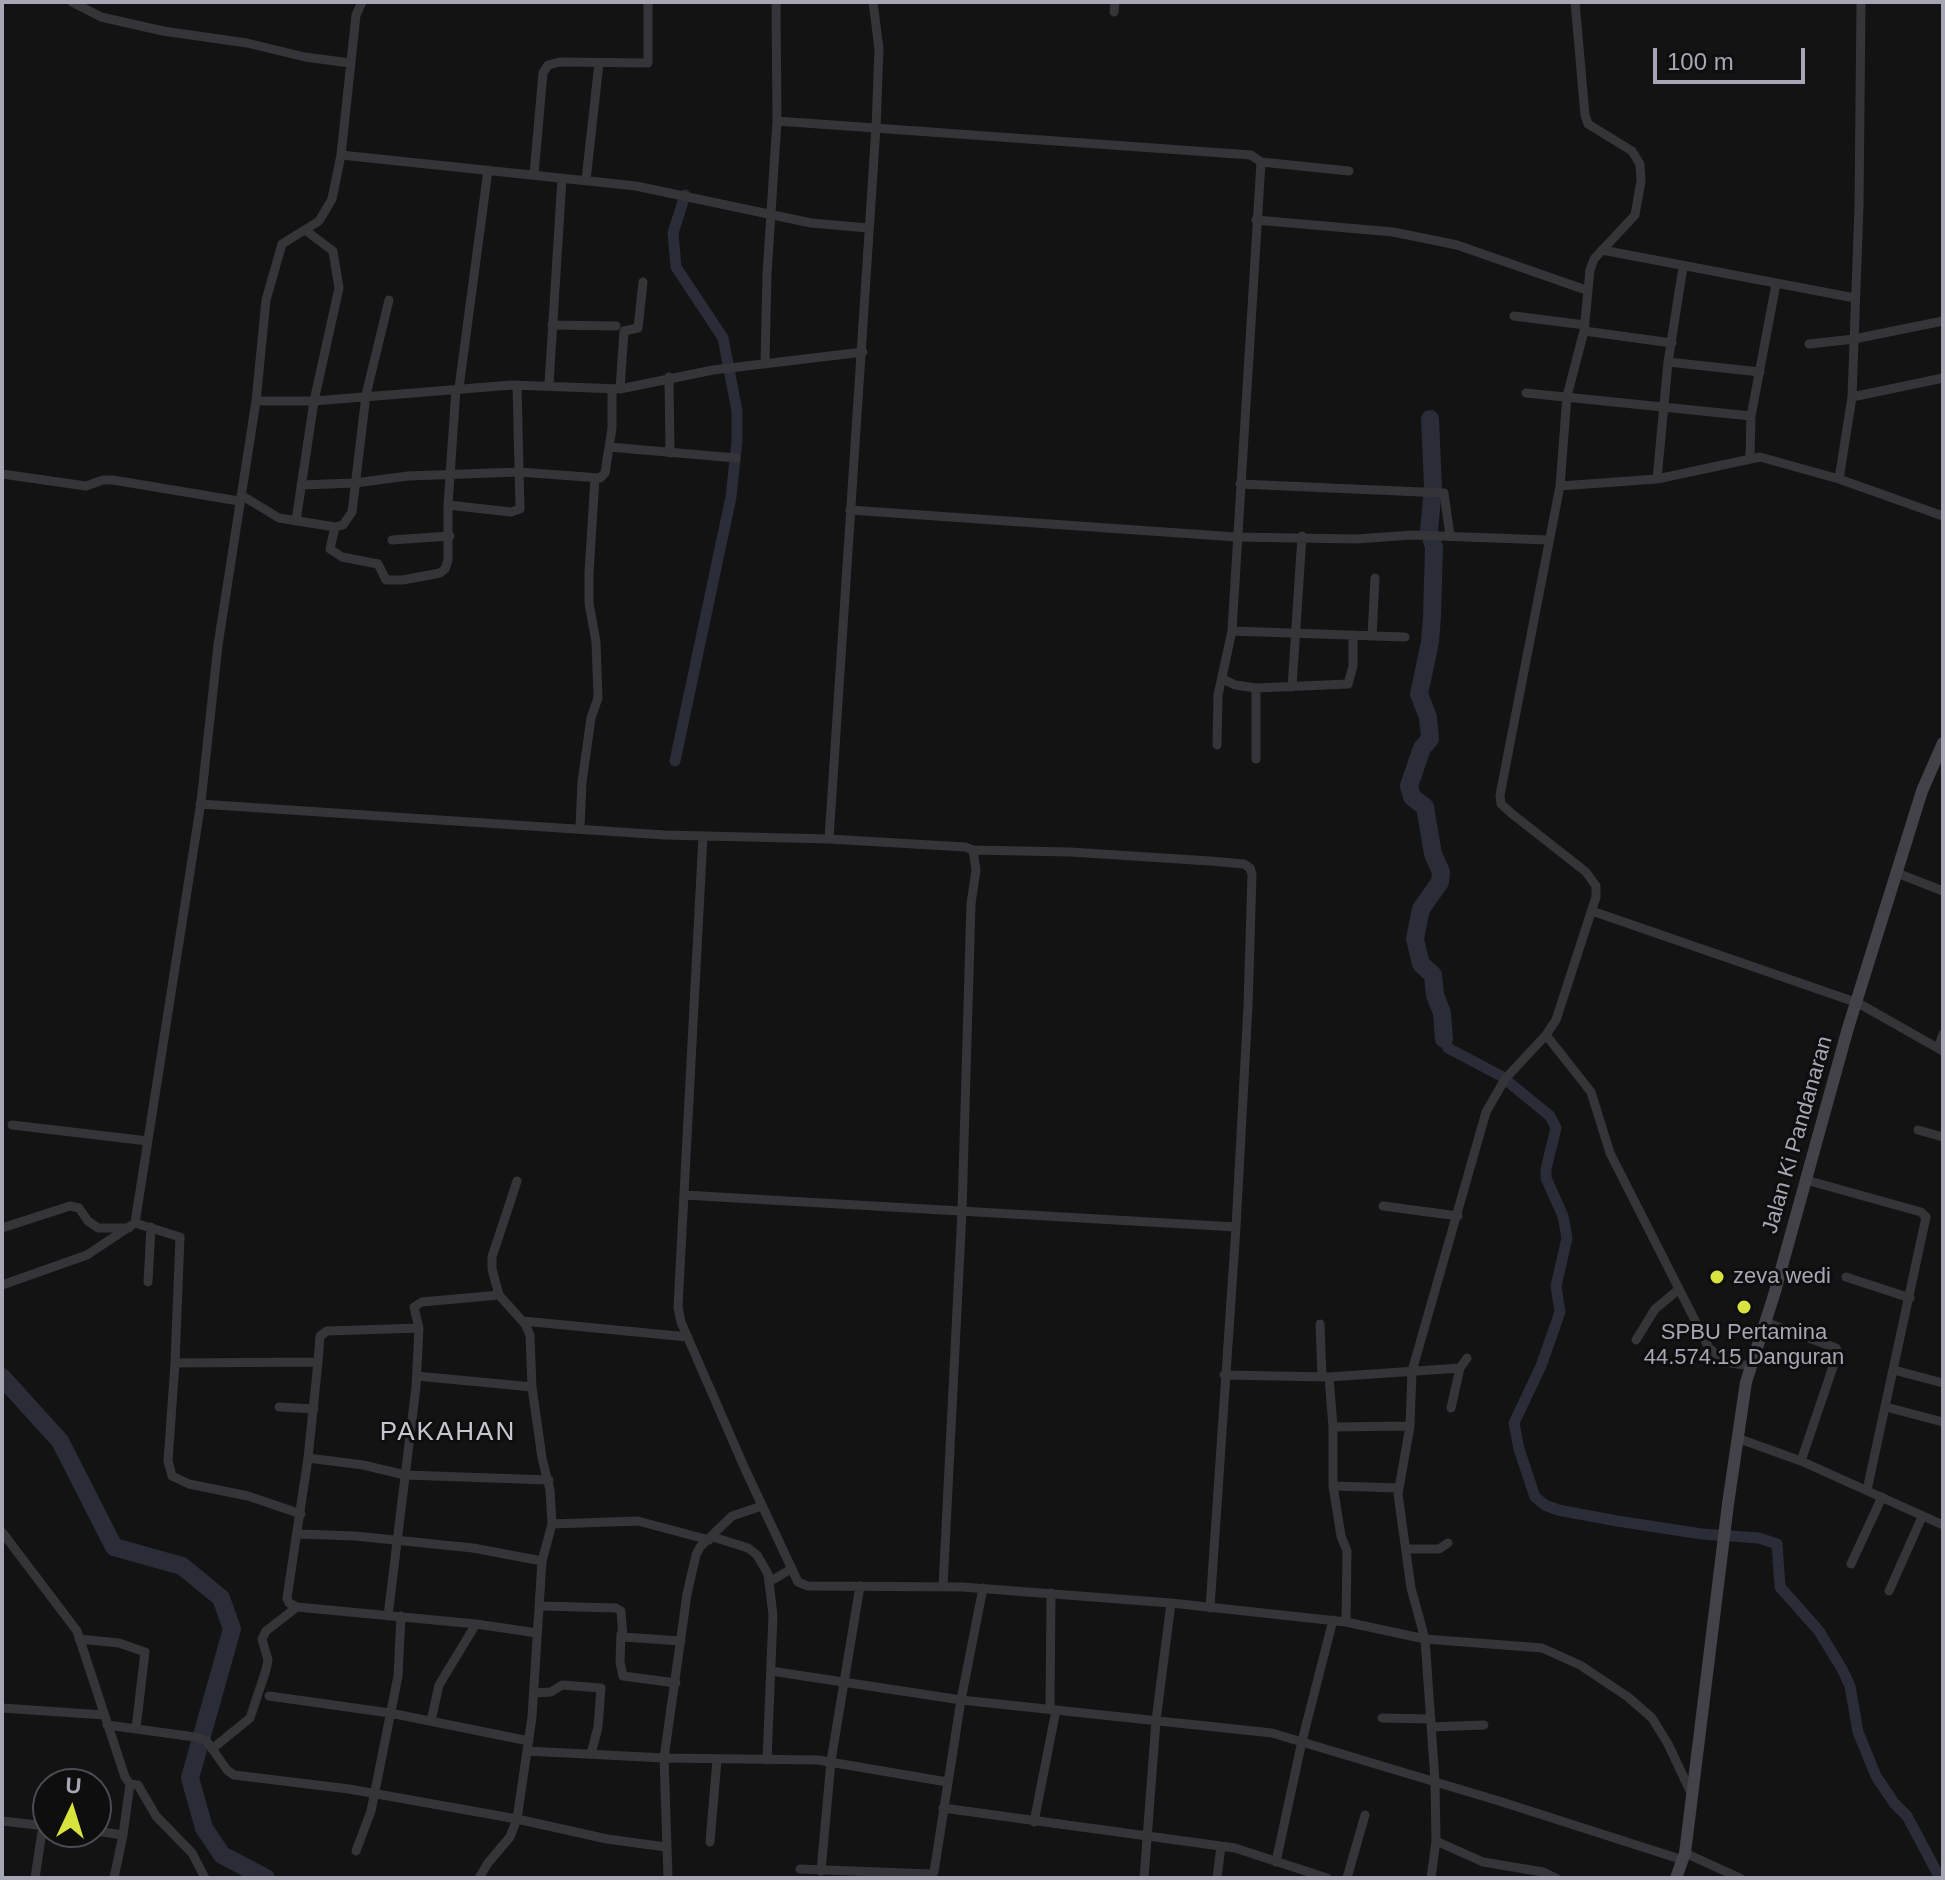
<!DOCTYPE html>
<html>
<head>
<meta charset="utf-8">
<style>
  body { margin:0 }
  #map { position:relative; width:1945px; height:1880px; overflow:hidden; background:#131314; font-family:Helvetica,sans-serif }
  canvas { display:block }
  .frame { position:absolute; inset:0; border:4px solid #a7a6b4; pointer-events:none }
  .north { position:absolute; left:32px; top:1768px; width:80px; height:80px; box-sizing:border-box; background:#0e0e0f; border:2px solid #4b4b51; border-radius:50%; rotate:4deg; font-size:22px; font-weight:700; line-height:32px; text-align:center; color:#a7a6b4 }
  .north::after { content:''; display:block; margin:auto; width:28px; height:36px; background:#d8e33d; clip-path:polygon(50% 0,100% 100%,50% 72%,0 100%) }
  .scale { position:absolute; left:1653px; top:48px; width:152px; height:36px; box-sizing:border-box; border:4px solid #a7a6b4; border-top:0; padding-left:10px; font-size:24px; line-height:28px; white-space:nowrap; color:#a7a6b4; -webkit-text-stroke:6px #0e0e0f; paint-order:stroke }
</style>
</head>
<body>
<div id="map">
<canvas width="1945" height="1880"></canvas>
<div class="frame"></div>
<div class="north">U</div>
<div class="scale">100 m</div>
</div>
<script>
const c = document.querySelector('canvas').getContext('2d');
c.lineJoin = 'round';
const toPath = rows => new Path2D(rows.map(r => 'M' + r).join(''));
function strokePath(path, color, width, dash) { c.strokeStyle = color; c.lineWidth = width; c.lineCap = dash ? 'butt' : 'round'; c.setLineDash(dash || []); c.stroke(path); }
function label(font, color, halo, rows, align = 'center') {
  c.font = font + ' Helvetica,sans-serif'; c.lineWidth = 6; c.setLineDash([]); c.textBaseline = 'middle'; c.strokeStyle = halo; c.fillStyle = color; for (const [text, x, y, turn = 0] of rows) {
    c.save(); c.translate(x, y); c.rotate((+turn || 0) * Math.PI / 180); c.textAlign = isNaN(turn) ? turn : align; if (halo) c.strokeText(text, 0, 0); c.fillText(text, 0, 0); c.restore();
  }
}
const canal = toPath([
  [675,761,731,497,737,441,737,411,723,338,676,267,673,233,685,195],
  [1444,1039,1448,1048,1501,1076,1550,1116,1556,1128,1546,1169,1546,1178,1563,1216,1567,1238,1556,1286,1560,1312,1541,1366,1514,1423,1519,1449,1535,1497,1545,1505,1558,1510,1617,1521,1702,1534,1759,1538,1777,1544,1780,1587,1819,1631,1842,1669,1850,1686,1858,1732,1876,1776,1894,1803,1907,1816,1940,1878]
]);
const river = toPath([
  [1430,419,1433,487,1429,531,1434,547,1432,616,1430,642,1419,694,1428,717,1430,739,1422,748,1409,786,1412,797,1425,807,1433,854,1441,872,1440,882,1421,909,1415,939,1421,964,1433,975,1435,995,1442,1013,1444,1039],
  [2,1377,60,1441,114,1547,182,1566,221,1598,232,1629,190,1778,204,1828,222,1855,266,1878]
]);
const street = toPath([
  [72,2,101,17,163,31,247,43,305,57,350,63],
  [873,2,879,49,876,127,829,839,965,847,973,850,1070,852,1210,861,1244,864,1250,868,1252,874,1248,1006,1236,1227,1210,1608],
  [1114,12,1115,2],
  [777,121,1251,155,1261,162,1232,631,1218,695,1217,745],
  [341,155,636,186,811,223,868,228],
  [1261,162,1349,171],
  [534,174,543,73,548,65,560,62,648,63,648,2],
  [586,180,599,63],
  [1256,220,1393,232,1457,245,1586,290],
  [1602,250,1855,298],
  [1514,316,1585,325],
  [552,325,616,326],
  [1584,331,1672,343],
  [1809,344,1854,339,1943,321],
  [1668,362,1760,372],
  [765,364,767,274,777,121,776,2],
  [669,377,670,453],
  [549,384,562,178],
  [459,388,488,170],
  [620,389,624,331,638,328,643,282],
  [1526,393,1751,416],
  [1852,397,1943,378],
  [256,401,314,401,512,385,620,389,713,370,863,352],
  [609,447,736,458],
  [1750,457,1751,416,1776,284],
  [2,474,86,486,103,480,113,480,239,501],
  [1657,479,1668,362,1683,267],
  [1839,479,1852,397,1859,207,1861,2],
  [1240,484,1444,493,1450,536],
  [301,485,355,483,408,476,519,472,600,478,605,473,612,428,612,389],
  [1560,486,1657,479,1760,457,1839,479,1943,516],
  [241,495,279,518,335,527,330,549,342,557,378,564,386,580,403,580,440,573,445,569,448,560,448,505,511,512,520,509,517,385],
  [448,505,456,389],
  [850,510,1236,537,1356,539,1412,535,1548,540],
  [296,521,314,401,339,288,333,251,305,230],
  [335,527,343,525,352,512,366,395,389,300],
  [392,540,450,536],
  [1232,631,1405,637],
  [1372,636,1375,578],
  [1223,679,1235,685,1256,688,1348,684,1353,666,1353,635],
  [1292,687,1302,536],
  [1256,688,1256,759],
  [200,804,665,835,829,839],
  [580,827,582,782,591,718,598,698,596,642,589,603,589,573,595,478],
  [703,836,678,1307,681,1322,745,1469,798,1582,808,1586,962,1587,1171,1603,1346,1622,1425,1639,1542,1648,1580,1665,1628,1697,1652,1718,1668,1744,1692,1795],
  [1897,873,1943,891],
  [1592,911,1858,1003,1943,1051],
  [1546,1035,1591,1092,1610,1153,1709,1348,1725,1362,1751,1366],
  [1938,1048,1943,1034],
  [12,1125,148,1141],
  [1918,1130,1943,1137],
  [1806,1180,1921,1212,1926,1217,1867,1490],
  [684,1195,1236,1227],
  [1383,1206,1458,1216],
  [135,1223,180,1237,175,1363,318,1362,308,1458,287,1598,289,1603,297,1607,476,1624,537,1633],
  [2,1228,70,1206,79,1208,88,1221,98,1228,129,1228],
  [1846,1277,1910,1298],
  [148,1282,151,1227],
  [2,1285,87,1255,135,1223,201,802,218,645,256,401,266,300,282,244,319,221,332,199,341,155,356,15,362,2],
  [523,1321,688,1337],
  [1765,1322,1836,1348,1838,1352,1801,1461],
  [1320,1324,1322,1377],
  [1636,1340,1655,1309,1678,1290],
  [318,1362,320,1336,327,1331,419,1328],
  [175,1363,168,1461,172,1476,189,1484,248,1496,301,1514],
  [1894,1370,1943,1383],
  [1224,1375,1329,1377,1460,1368,1467,1358],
  [417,1376,532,1387],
  [1329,1377,1333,1427,1333,1486,1341,1536,1347,1551,1346,1622],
  [279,1407,314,1409],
  [1886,1407,1943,1422],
  [1451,1408,1460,1368],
  [1333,1427,1410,1426],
  [1737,1438,1801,1461,1943,1525],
  [308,1458,363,1465,405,1475,549,1480],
  [1333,1486,1399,1488],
  [552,1524,638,1521,709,1540],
  [2,1532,77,1631,125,1777,130,1784,138,1785,156,1816,192,1853,205,1878],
  [297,1534,355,1536,473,1548,542,1561],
  [713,1537,748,1548,757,1555,768,1574,773,1615,767,1760],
  [1406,1549,1439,1549,1448,1543],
  [1851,1564,1882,1497],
  [769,1582,791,1569],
  [943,1587,962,1211,971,904,976,870,973,850],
  [1889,1591,1922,1517],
  [541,1606,616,1608,621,1611,623,1637,681,1641],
  [388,1616,416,1387,419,1328,414,1307,422,1302,499,1295],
  [621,1634,620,1662,623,1676,676,1683],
  [79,1639,119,1643,145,1652,136,1728],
  [771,1671,961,1700,1272,1733,1499,1801,1683,1860],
  [534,1693,551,1692,562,1685,601,1688,598,1727,591,1754],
  [269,1696,390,1713,529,1741],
  [2,1708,104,1715],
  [1050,1709,1051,1593],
  [1382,1718,1431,1719],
  [431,1721,439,1685,476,1624],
  [107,1725,195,1737,206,1740,227,1770,234,1775,349,1789,517,1819,607,1839,666,1847],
  [1431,1727,1484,1725],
  [212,1749,250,1718,266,1670,268,1660,262,1639,266,1631,297,1607],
  [527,1751,664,1758,818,1760,947,1782],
  [943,1808,1235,1848,1327,1878],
  [2,1821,46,1826],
  [1034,1822,1056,1710],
  [96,1831,123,1835],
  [1436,1841,1483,1862,1543,1872,1556,1878],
  [710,1842,717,1760],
  [356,1851,371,1811,398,1676,401,1616],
  [1685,1853,1740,1878],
  [1276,1862,1302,1741,1333,1620],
  [800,1869,931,1874,934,1872,961,1700,983,1588],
  [821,1871,831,1761,860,1586],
  [35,1878,43,1825],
  [114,1878,123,1835,130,1784],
  [479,1878,488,1863,510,1837,517,1819,532,1717,542,1561,552,1524,550,1490,542,1458,532,1387,530,1335,525,1324,499,1295,492,1269,492,1257,517,1181],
  [668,1878,664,1758,687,1594,696,1555,700,1547,732,1516,762,1506],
  [1144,1878,1156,1721,1171,1603],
  [1217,1878,1221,1846],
  [1347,1878,1365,1815],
  [1431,1878,1436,1841,1435,1781,1425,1639,1411,1588,1398,1494,1410,1426,1412,1371,1486,1112,1505,1079,1546,1035,1556,1020,1596,897,1596,886,1586,872,1511,813,1501,804,1500,795,1560,486,1567,396,1584,331,1590,270,1594,259,1635,215,1641,181,1640,164,1632,151,1588,124,1585,115,1575,2]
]);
const secondary = toPath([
  [1676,1878,1685,1853,1728,1504,1746,1382,1774,1295,1848,1028,1922,791,1943,743]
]);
const markers = [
  [1717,1277,8,"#d8e33d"],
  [1744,1307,8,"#d8e33d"]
];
const streetNames = [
  ["Jalan Ki Pandanaran",1798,1135,-74]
];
const poiNames = [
  ["zeva wedi",1733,1277],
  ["SPBU Pertamina",1744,1333,"center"],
  ["44.574.15 Danguran",1744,1358,"center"]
];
const quarterNames = [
  ["PAKAHAN",448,1433]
];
strokePath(canal, '#2a2c37', 11);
strokePath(river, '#2a2c37', 18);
strokePath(street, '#353439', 9);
strokePath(secondary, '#434249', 12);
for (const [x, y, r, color] of markers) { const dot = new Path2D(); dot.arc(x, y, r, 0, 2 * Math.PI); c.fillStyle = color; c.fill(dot); strokePath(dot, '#0e0e0f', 3); }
label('22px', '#a7a6b4', '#0e0e0f', streetNames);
label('22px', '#a7a6b4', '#0e0e0f', poiNames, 'left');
c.letterSpacing = '2px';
label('26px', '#c7c6d0', '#0e0e0f', quarterNames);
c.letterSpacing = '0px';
</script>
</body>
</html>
